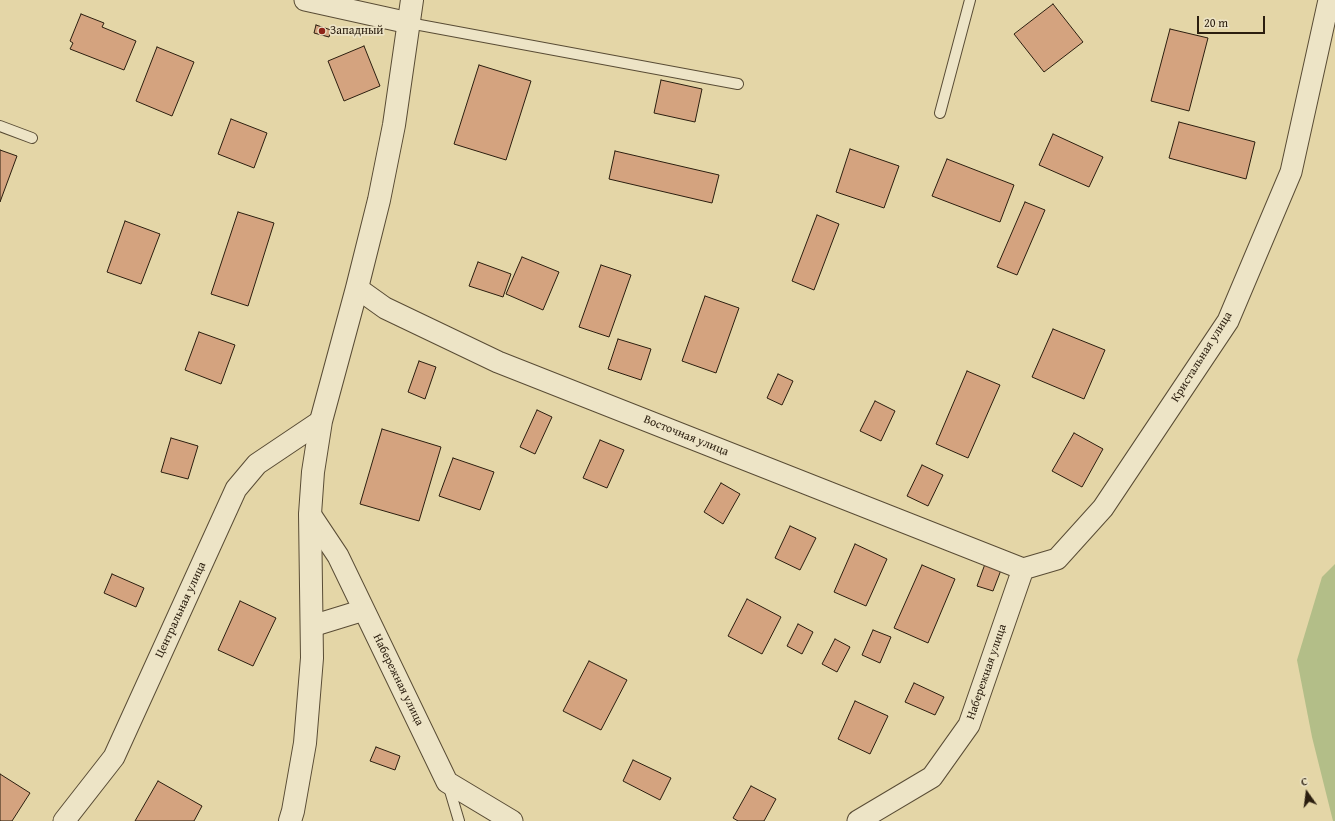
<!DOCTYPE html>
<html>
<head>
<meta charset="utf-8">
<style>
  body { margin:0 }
  #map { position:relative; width:1335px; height:821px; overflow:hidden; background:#e4d6a7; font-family:"Gentium Book Plus",serif }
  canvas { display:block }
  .north { position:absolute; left:1287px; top:773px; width:40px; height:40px; -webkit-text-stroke:3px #ede4c6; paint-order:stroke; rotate:346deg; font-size:11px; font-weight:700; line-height:16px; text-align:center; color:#2b1e0f }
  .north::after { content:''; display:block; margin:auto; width:14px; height:18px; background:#2b1e0f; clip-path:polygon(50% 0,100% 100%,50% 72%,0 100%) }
  .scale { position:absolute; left:1197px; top:16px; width:68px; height:18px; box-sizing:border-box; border:2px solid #2b1e0f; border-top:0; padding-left:5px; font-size:12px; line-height:14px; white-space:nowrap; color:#2b1e0f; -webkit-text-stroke:3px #ede4c6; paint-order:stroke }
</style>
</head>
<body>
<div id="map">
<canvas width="1335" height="821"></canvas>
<div class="north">С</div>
<div class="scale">20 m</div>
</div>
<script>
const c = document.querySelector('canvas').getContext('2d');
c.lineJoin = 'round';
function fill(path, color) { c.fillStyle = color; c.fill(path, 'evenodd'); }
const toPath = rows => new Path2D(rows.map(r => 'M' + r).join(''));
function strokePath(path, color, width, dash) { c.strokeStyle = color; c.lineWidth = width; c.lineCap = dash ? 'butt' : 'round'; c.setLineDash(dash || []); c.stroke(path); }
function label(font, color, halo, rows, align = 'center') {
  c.font = font + ' "Gentium Book Plus",serif'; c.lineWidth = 3.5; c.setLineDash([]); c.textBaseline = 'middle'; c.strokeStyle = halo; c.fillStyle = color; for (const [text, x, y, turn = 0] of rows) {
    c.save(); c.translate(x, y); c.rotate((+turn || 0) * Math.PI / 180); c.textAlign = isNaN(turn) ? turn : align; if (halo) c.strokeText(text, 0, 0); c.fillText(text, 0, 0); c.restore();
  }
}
const green = toPath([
  [1335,564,1335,821,1333,821,1312,737,1297,660,1322,577]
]);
const building = toPath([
  [1053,4,1083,42,1044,72,1014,34,1053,4],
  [81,14,104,23,102,27,136,41,124,70,70,49,73,43,70,41,81,14],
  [316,25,331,30,329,37,314,33,316,25],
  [1170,29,1208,38,1189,111,1151,101,1170,29],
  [364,46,380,86,344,101,328,61,364,46],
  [157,47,194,62,172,116,136,101,157,47],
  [479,65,531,81,506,160,454,144,479,65],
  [661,80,702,89,695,122,654,113,661,80],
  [231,119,267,133,254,168,218,154,231,119],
  [1179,122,1255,142,1246,179,1169,158,1179,122],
  [1053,134,1103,157,1089,187,1039,165,1053,134],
  [850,149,899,166,884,208,836,192,850,149],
  [0,150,17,156,0,202,0,150],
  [615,151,719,175,712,203,609,179,615,151],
  [947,159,1014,185,1000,222,932,196,947,159],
  [1025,202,1045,210,1017,275,997,267,1025,202],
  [238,212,274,223,248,306,211,294,238,212],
  [817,215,839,224,814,290,792,281,817,215],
  [125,221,160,234,141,284,107,272,125,221],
  [522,257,559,272,543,310,506,294,522,257],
  [478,262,511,274,503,297,469,286,478,262],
  [601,265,631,275,609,337,579,327,601,265],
  [705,296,739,308,716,373,682,361,705,296],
  [1053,329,1105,350,1084,399,1032,377,1053,329],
  [199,332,235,345,221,384,185,370,199,332],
  [618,339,651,349,641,380,608,369,618,339],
  [419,361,436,367,425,399,408,392,419,361],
  [967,371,1000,385,968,458,936,444,967,371],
  [778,374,793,381,782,405,767,398,778,374],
  [875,401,895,411,881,441,860,431,875,401],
  [537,410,552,417,535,454,520,447,537,410],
  [382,429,441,447,419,521,360,504,382,429],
  [1074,433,1103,449,1082,487,1052,471,1074,433],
  [171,438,198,446,188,479,161,472,171,438],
  [600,440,624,450,607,488,583,478,600,440],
  [453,458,494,472,480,510,439,496,453,458],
  [922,465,943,475,928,506,907,496,922,465],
  [721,483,740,494,723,524,704,512,721,483],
  [790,526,816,538,800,570,775,558,790,526],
  [855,544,887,559,866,606,834,592,855,544],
  [985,564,1001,570,993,591,977,586,985,564],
  [922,565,955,579,928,643,894,628,922,565],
  [112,574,144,588,136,607,104,593,112,574],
  [747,599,781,617,762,654,728,636,747,599],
  [240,601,276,618,253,666,218,650,240,601],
  [798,624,813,632,802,654,787,646,798,624],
  [873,630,891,637,880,663,862,655,873,630],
  [835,639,850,647,837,672,822,664,835,639],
  [589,661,627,680,601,730,563,711,589,661],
  [914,683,944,697,935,715,905,702,914,683],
  [855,701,888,716,870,754,838,739,855,701],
  [376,747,400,756,395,770,370,761,376,747],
  [633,760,671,778,660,800,623,781,633,760],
  [0,774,30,793,12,821,0,821,0,774],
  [158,781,202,806,194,821,135,821,158,781],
  [751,786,776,799,764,821,738,821,733,818,751,786]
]);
const service = toPath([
  [409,23,738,84],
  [940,113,970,0],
  [0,126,32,138],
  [448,784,459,821]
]);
const minor = toPath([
  [305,0,409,23],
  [357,288,385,308,498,362,1023,569],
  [310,514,338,556,447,782,512,821],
  [1023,569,1057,559,1103,508,1228,321,1291,172,1329,0],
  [312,626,364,610],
  [64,821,114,757,236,489,257,464,321,421],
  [858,821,932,777,969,725,1023,569]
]);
const tertiary = toPath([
  [290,821,293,811,305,743,312,658,310,514,313,472,321,421,357,288,379,200,394,125,412,0]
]);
const markers = [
  [322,31,4,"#8f2418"]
];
const poiNames = [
  ["Западный",330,31]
];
const streetNames = [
  ["Кристальная улица",1202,357,-58],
  ["Восточная улица",686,436,22],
  ["Центральная улица",181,610,-65],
  ["Набережная улица",987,672,-71],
  ["Набережная улица",398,680,64]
];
fill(green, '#b3be88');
fill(building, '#d4a37f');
strokePath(building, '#2b1e0f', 1);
strokePath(service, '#594c35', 12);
strokePath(minor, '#594c35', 23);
strokePath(tertiary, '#594c35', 24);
strokePath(service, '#ede4c6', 10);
strokePath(minor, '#ede4c6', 21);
strokePath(tertiary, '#ede4c6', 22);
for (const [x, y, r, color] of markers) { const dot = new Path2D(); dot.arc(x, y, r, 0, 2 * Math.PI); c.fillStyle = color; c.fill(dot); strokePath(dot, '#ede4c6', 1.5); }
label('12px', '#2b1e0f', '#ede4c6', poiNames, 'left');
label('12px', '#2b1e0f', '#ede4c6', streetNames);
</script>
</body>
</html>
